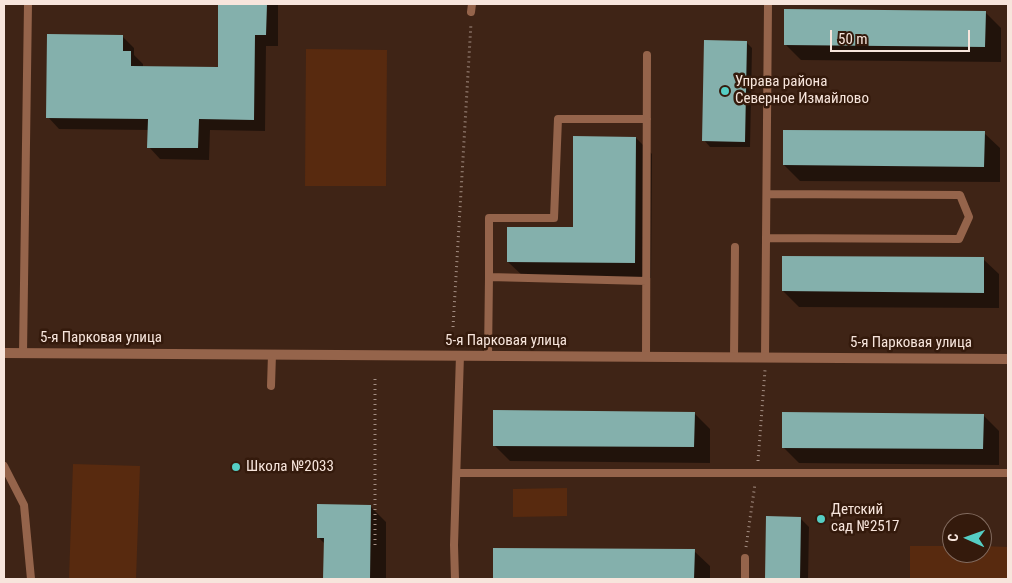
<!DOCTYPE html>
<html>
<head>
<meta charset="utf-8">
<style>
  body { margin:0 }
  #map { position:relative; width:1012px; height:583px; overflow:hidden; background:#3f2416; font-family:"Roboto Condensed",sans-serif }
  canvas { display:block }
  .frame { position:absolute; inset:0; border:5px solid #f7e5dc; pointer-events:none }
  .north { position:absolute; left:942px; top:513px; width:50px; height:50px; box-sizing:border-box; background:#341a0c; border:1px solid #826b5f; border-radius:50%; rotate:272deg; font-size:14px; font-weight:700; line-height:20px; text-align:center; color:#f7e5dc }
  .north::after { content:''; display:block; margin:auto; width:18px; height:22px; background:#55cec4; clip-path:polygon(50% 0,100% 100%,50% 72%,0 100%) }
  .scale { position:absolute; left:830px; top:30px; width:140px; height:22px; box-sizing:border-box; border:2px solid #f7e5dc; border-top:0; padding-left:6px; font-size:15px; line-height:18px; white-space:nowrap; color:#f7e5dc; -webkit-text-stroke:4px #341a0c; paint-order:stroke }
</style>
</head>
<body>
<div id="map">
<canvas width="1012" height="583"></canvas>
<div class="frame"></div>
<div class="north">С</div>
<div class="scale">50 m</div>
</div>
<script>
const c = document.querySelector('canvas').getContext('2d');
c.lineJoin = 'round';
function fill(path, color) { c.fillStyle = color; c.fill(path, 'evenodd'); }
const toPath = rows => new Path2D(rows.map(r => 'M' + r).join(''));
function strokePath(path, color, width, dash) { c.strokeStyle = color; c.lineWidth = width; c.lineCap = dash ? 'butt' : 'round'; c.setLineDash(dash || []); c.stroke(path); }
function label(font, color, halo, rows, align = 'center') {
  c.font = font + ' "Roboto Condensed",sans-serif'; c.lineWidth = 5; c.setLineDash([]); c.textBaseline = 'middle'; c.strokeStyle = halo; c.fillStyle = color; for (const [text, x, y, turn = 0] of rows) {
    c.save(); c.translate(x, y); c.rotate((+turn || 0) * Math.PI / 180); c.textAlign = isNaN(turn) ? turn : align; if (halo) c.strokeText(text, 0, 0); c.fillText(text, 0, 0); c.restore();
  }
}
const green = toPath([
  [306,49,387,50,386,186,305,186],
  [73,464,140,466,136,579,69,579],
  [567,488,567,516,513,517,513,489],
  [910,546,952,546,952,553,982,553,982,546,1008,547,1008,579,910,579]
]);
const shadow = toPath([
  [219,4,278,4,278,46,266,46,265,131,210,130,209,160,160,159,149,147,149,130,59,129,48,117,122,36,134,48,134,55,143,64,143,67,219,68],
  [985,12,1001,28,1001,62,801,60,785,44],
  [746,42,752,48,750,147,710,147,704,140],
  [984,133,1000,148,1000,182,800,181,784,165],
  [636,138,652,154,651,278,524,277,508,262,574,228],
  [983,259,999,274,999,308,799,307,783,291],
  [694,413,710,429,710,463,510,461,494,445],
  [983,415,999,431,999,465,799,463,783,447],
  [371,507,386,522,386,579,324,579,325,544,318,537],
  [768,517,800,518,809,527,808,579,766,579],
  [494,549,694,551,710,566,710,579,494,579]
]);
const building = toPath([
  [218,4,267,4,266,35,255,35,254,120,199,119,198,148,147,148,148,119,46,118,47,34,123,35,123,51,131,51,131,66,218,67],
  [784,9,986,11,985,47,784,45],
  [704,40,747,41,745,142,702,141],
  [783,130,985,131,984,167,783,165],
  [573,136,636,137,635,263,507,262,507,227,573,227],
  [782,256,984,257,984,293,782,291],
  [493,410,695,412,694,447,493,446],
  [782,412,984,414,983,449,782,448],
  [317,504,371,505,370,579,323,579,324,538,317,538],
  [766,516,801,517,800,579,765,579],
  [493,548,695,549,694,579,493,579]
]);
const path = toPath([
  [453,327,471,23],
  [375,379,375,545],
  [758,461,765,370],
  [746,547,755,484]
]);
const service = toPath([
  [471,12,472,4],
  [766,238,959,239,969,217,960,195,767,194],
  [646,281,489,277,489,218,554,218,558,119,647,119],
  [23,353,28,4],
  [488,356,489,277],
  [646,357,647,55],
  [734,357,735,247],
  [765,357,768,4],
  [271,386,272,354],
  [4,466,24,505,31,579],
  [457,473,1008,473],
  [455,579,454,545,460,355],
  [745,579,745,558]
]);
const minor = toPath([
  [4,353,1008,359]
]);
const markers = [
  [725,91,5,"#55cec4"],
  [236,467,5,"#55cec4"],
  [821,519,5,"#55cec4"]
];
const poiNames = [
  ["Управа района",735,82],
  ["Северное Измайлово",735,99],
  ["Школа №2033",246,467],
  ["Детский",831,510],
  ["сад №2517",831,527]
];
const streetNames = [
  ["5-я Парковая улица",101,338],
  ["5-я Парковая улица",506,341],
  ["5-я Парковая улица",911,343]
];
fill(green, '#582a0f');
fill(shadow, '#0007');
fill(building, '#84b0ac');
strokePath(path, '#a48e83', 3, [1, 4]);
strokePath(service, '#95644b', 8);
strokePath(minor, '#95644b', 10);
for (const [x, y, r, color] of markers) { const dot = new Path2D(); dot.arc(x, y, r, 0, 2 * Math.PI); c.fillStyle = color; c.fill(dot); strokePath(dot, '#341a0c', 2); }
label('15px', '#f7e5dc', '#341a0c', poiNames, 'left');
label('15px', '#f7e5dc', '#341a0c', streetNames);
</script>
</body>
</html>
